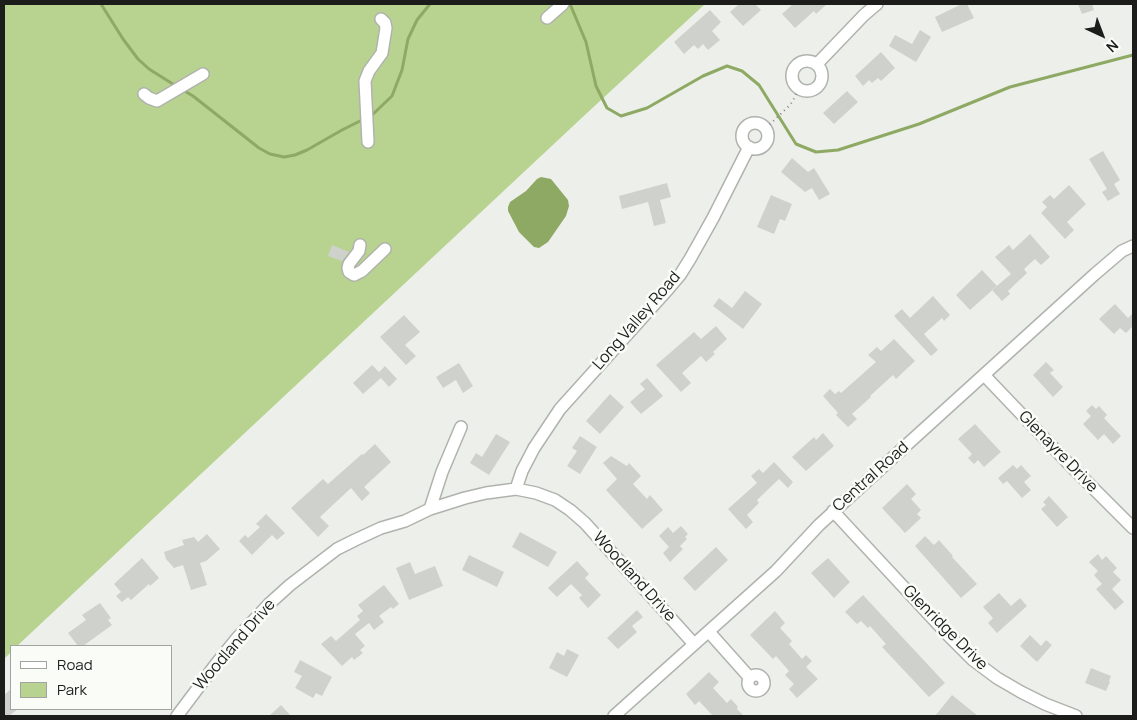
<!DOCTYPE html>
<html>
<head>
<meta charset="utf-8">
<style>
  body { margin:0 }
  #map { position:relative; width:1137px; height:720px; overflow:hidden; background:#edefea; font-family:Manrope,sans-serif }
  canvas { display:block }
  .frame { position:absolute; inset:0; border:5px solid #1c1d1b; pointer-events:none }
  .legend { position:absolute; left:10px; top:645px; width:162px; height:65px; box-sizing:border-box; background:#fafdf7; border:1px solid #a1a39f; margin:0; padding:6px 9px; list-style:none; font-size:15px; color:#1c1d1b }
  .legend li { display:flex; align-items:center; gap:10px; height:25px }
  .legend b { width:25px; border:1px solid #a1a39f }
  .north { position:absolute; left:1077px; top:10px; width:50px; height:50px; -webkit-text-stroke:4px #fafdf7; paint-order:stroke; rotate:137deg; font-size:14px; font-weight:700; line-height:20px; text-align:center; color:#1c1d1b }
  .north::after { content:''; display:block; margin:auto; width:18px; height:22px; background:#1c1d1b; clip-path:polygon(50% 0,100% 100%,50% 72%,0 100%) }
</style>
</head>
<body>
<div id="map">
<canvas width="1137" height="720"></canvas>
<div class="frame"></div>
<ul class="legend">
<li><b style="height:6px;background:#fff"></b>Road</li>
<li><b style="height:14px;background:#b8d390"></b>Park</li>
</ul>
<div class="north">N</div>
</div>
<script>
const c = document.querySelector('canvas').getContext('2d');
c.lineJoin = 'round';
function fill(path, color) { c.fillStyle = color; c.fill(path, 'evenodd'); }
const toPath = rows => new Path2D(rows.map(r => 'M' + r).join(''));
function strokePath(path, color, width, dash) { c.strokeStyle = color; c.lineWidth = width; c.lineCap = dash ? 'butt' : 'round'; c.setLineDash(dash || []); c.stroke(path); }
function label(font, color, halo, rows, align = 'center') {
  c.font = font + ' Manrope,sans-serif'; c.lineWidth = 5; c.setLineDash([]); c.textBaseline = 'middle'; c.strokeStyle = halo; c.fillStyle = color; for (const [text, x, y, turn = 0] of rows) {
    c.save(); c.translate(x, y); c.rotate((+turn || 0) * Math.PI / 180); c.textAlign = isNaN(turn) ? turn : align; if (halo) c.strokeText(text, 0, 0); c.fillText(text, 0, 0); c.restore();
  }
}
const green = toPath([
  [4,4,705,4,587,113,17,646,11,646,11,652,4,659]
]);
const water = toPath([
  [541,177,551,179,568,200,569,206,566,216,548,242,539,248,534,247,519,232,508,211,508,207,510,202,526,191,537,179]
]);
const stream = toPath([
  [101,4,123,39,138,59,149,69,176,86],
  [570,4,586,42,596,86,607,108,621,116,647,108,703,76,727,66,742,71,759,85,796,144,816,152,838,150,919,124,1010,87,1133,55],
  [183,90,193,96,259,148,270,154,284,157,295,155,307,150,342,130,364,119],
  [370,117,392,96,402,70,408,39,417,20,430,4]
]);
const building = toPath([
  [739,4,755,4,761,10,743,26,730,12],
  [793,4,827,4,816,14,814,11,795,28,782,14],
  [962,4,967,4,974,18,942,32,935,17],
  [1078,4,1092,4,1094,10,1082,14],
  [710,10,721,22,712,31,720,40,708,50,703,44,698,49,694,45,684,54,674,42],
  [920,30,931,37,916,62,889,46,895,35,912,44],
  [881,52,895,68,881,81,878,78,872,83,869,80,863,86,855,76],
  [847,91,858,102,834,124,823,113],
  [1103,151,1120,180,1114,184,1120,194,1108,201,1102,192,1107,189,1089,159],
  [792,158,808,172,814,168,830,194,819,200,812,188,805,192,781,172],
  [667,183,671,197,660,200,666,223,654,226,648,202,622,209,619,196],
  [1069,185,1086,204,1067,222,1074,230,1065,239,1041,213,1047,207,1042,202,1050,195,1054,199],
  [771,195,792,204,785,221,780,219,774,234,757,227],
  [1030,234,1050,257,1041,265,1035,259,1024,269,1027,273,1008,291,1010,294,1002,301,992,290,1011,274,995,257,1009,245,1013,250],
  [332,245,349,252,342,261,328,256],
  [982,270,997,286,970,310,956,295],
  [745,291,762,304,743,329,713,306,719,298,732,308],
  [933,296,950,315,944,321,942,318,924,334,938,350,931,356,894,316,902,309,910,318],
  [1115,304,1128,318,1133,313,1133,326,1126,333,1120,328,1114,334,1099,319],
  [404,315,420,332,405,345,416,356,406,365,380,337],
  [716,326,727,339,713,352,715,354,706,362,701,356,682,373,691,383,681,392,656,365,694,332,701,339],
  [894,339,915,361,896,379,893,375,870,396,871,397,852,414,857,419,848,427,836,415,838,413,823,396,830,389,835,394,839,391,841,393,876,362,868,355,877,347,881,351],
  [1046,362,1054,370,1050,373,1063,387,1053,397,1033,375],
  [459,363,473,386,463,393,456,380,443,388,436,377],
  [372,365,379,372,385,366,397,379,389,387,381,378,363,394,353,383],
  [647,378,663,396,641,414,630,402,645,389,640,384],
  [610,394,624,407,600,434,586,421],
  [1092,405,1096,409,1099,406,1107,415,1104,418,1121,436,1113,444,1104,434,1098,440,1083,424,1091,416,1086,411],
  [975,424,1001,452,984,467,978,460,974,464,968,458,972,454,958,439],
  [823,433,834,446,806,471,792,457,814,437,816,440],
  [496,434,510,442,489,475,470,463,476,453,482,457],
  [580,436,597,447,580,474,567,466,577,451,572,448],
  [375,444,391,462,364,487,370,493,362,501,351,488,320,517,329,526,318,537,291,508,323,479,328,484,362,454,363,455],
  [611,456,627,466,629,463,641,476,633,484,647,499,650,495,663,510,642,529,606,490,617,479,603,463],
  [774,462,793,482,788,488,779,479,757,500,759,503,747,515,753,522,746,529,728,509,757,483,751,476,759,469,763,473],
  [1013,465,1017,469,1021,465,1031,476,1024,482,1031,490,1022,498,1007,481,1003,484,998,478],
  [907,484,916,494,911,499,921,510,917,514,921,518,905,533,882,508],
  [1049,496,1068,517,1057,527,1041,509,1046,505,1043,502],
  [266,514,285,533,277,540,272,535,252,555,239,541,245,535,248,538,260,527,256,524],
  [681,526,688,534,685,537,687,539,680,546,683,549,670,562,663,553,669,547,659,536,668,527,673,533],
  [520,532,557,552,548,567,512,547],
  [207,534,220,549,206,561,200,563,207,585,191,590,183,565,174,568,166,559,164,552,184,545,182,540,194,537,198,542],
  [925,536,934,545,939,540,953,556,952,557,977,584,961,598,915,546],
  [716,547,728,560,695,591,683,578],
  [1098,554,1102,560,1106,556,1117,568,1113,572,1121,580,1112,589,1124,602,1115,610,1096,589,1102,584,1094,575,1098,571,1089,562],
  [469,555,504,572,497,587,462,570],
  [142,558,159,578,150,586,149,584,131,600,128,597,122,602,116,596,121,592,114,584],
  [828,558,850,582,834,598,811,573],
  [577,561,589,574,585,578,601,595,588,608,579,598,582,595,571,584,557,597,548,588],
  [410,562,415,574,435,566,443,586,409,600,396,568],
  [384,585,399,604,393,609,391,607,379,616,384,622,374,630,369,623,355,634,365,646,360,650,363,653,354,660,352,657,342,666,321,644,331,636,336,641,360,620,357,616,363,611,358,605],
  [999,593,1011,606,1020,598,1027,606,997,633,988,623,993,618,983,607],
  [863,595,945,683,929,697,882,647,886,644,870,626,868,628,861,621,857,624,845,612],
  [100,603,111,618,108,620,112,625,83,646,78,646,68,633,86,620,82,615],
  [637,610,643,617,632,626,637,632,618,649,607,638],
  [775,611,785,623,780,628,792,641,789,644,802,659,806,655,812,661,806,667,818,679,797,698,789,689,794,684,785,675,789,671,776,656,773,659,750,635],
  [1030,635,1041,646,1046,640,1052,645,1037,662,1020,646],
  [567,649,579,655,567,677,549,668,557,652,564,656],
  [300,660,332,677,322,696,316,693,313,698,295,688,302,676,294,672],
  [1091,668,1111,676,1109,681,1110,682,1106,691,1085,683],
  [709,672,719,682,713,688,727,703,731,699,738,707,737,709,744,716,713,716,699,701,695,705,686,694],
  [11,689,11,709,18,709,9,716,4,716,4,695],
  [952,695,978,716,935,716],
  [281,705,291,716,269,716]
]);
const path = toPath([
  [766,128,790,105,795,97,798,88]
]);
const minor = toPath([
  [547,18,563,4],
  '792 76a15 15 0 1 1 30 0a15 15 0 1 1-30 0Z',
  [817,64,864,15,877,4],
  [144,94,149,98,157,101,203,74],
  '742 136a13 13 0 1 1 26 0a13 13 0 1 1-26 0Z',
  [368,142,365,81,369,71,382,53,386,28,385,23,381,19],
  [360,245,359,251,349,264,348,268,349,272,354,275,362,271,385,249],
  [984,375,1067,462,1133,528],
  [516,489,522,471,534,448,560,409,669,288,680,275,690,259,713,218,749,147],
  [430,509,442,472,461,427],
  [833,511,948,635,973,660,997,678,1021,692,1045,704,1076,716],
  [709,632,750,678],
  '748 683a8 8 0 1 1 16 0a8 8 0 1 1-16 0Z',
  [177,716,216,664,238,637,269,604,290,585,337,549,355,540,381,528,405,521,430,509,465,498,486,493,516,489,536,493,555,500,570,510,585,523,694,644],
  [614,716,776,571,819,525,912,440,1095,274,1122,251,1133,246]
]);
const streetNames = [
  ["Long Valley Road",637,321,-49],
  ["Glenayre Drive",1058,452,46],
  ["Central Road",871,477,-42],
  ["Woodland Drive",634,577,48],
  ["Glenridge Drive",945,628,45],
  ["Woodland Drive",235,645,-49]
];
fill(green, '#b8d390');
fill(water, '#8ea963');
strokePath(stream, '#8ea963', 3);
fill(building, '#cfd2cc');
strokePath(minor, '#b0b3ad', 14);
strokePath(path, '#858783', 2, [1, 4]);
strokePath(minor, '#fff', 11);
label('16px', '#1c1d1b', '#fafdf7', streetNames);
</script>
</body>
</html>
